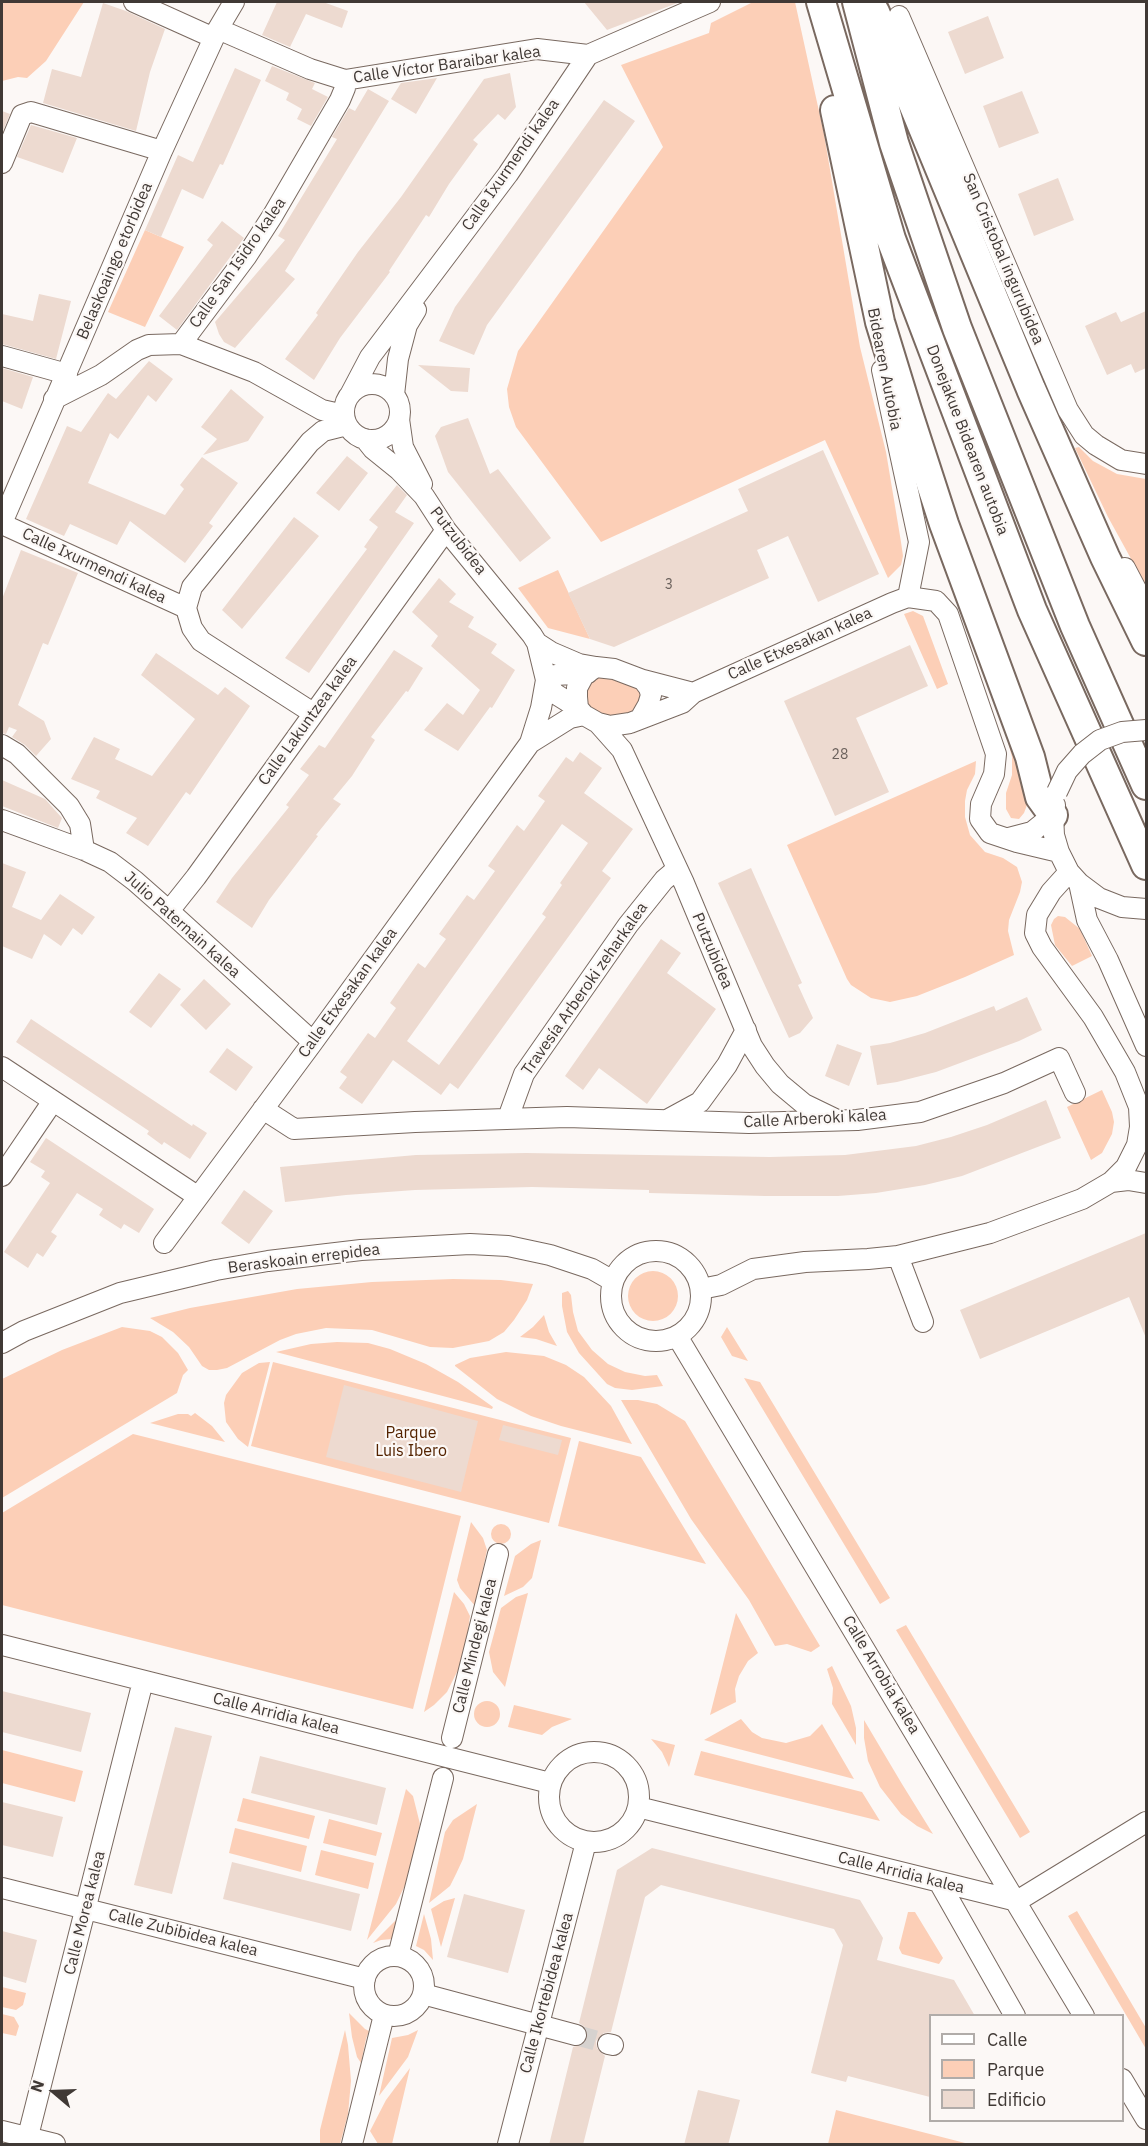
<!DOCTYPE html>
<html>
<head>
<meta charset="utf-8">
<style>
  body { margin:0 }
  #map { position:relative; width:1148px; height:2146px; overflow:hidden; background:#fcf8f6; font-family:"IBM Plex Sans",sans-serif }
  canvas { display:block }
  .frame { position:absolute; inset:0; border:3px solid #403935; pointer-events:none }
  .legend { position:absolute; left:929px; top:2014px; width:195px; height:108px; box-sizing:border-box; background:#fcf8f6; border:2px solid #b1aca9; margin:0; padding:8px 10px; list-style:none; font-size:18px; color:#403935 }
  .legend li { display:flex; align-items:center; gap:12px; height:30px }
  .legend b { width:30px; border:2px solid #b1aca9 }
  .north { position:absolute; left:24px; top:2062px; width:60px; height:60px; -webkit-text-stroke:4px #fcf8f6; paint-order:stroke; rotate:289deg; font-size:16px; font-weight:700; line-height:24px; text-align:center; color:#403935 }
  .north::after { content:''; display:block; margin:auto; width:21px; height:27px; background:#403935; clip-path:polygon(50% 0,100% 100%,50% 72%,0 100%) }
</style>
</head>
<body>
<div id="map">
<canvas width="1148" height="2146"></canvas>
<div class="frame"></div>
<ul class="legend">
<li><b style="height:8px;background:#fff"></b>Calle</li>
<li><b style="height:16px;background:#fccfb7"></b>Parque</li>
<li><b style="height:16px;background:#eddad0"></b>Edificio</li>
</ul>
<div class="north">N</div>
</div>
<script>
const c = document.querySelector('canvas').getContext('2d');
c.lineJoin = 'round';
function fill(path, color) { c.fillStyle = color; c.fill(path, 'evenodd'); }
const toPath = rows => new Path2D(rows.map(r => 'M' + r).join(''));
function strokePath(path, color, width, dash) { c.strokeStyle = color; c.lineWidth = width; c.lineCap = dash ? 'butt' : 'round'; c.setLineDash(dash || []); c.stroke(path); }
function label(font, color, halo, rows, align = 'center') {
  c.font = font + ' "IBM Plex Sans",sans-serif'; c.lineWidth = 4.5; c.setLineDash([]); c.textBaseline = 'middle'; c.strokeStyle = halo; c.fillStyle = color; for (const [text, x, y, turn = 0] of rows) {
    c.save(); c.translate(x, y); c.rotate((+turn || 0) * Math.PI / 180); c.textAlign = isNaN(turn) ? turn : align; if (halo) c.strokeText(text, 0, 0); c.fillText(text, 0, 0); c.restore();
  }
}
const green = toPath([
  [2,2,84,2,46,61,27,78,18,77,2,81],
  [753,2,795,2,824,134,860,347,886,452,901,542,903,556,901,565,888,578,825,440,601,542,516,427,509,407,507,389,518,351,663,147,621,65,709,33,711,23],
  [145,230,184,247,145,327,108,312],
  [1079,447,1093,461,1117,474,1146,479,1146,586,1108,517,1075,448],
  [558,570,590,639,548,628,518,588],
  [913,611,923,616,948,684,937,689,904,614],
  [594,676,631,681,639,690,641,700,633,712,626,716,602,716,586,705,584,694],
  [1005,731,1021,768,1028,791,1027,805,1024,813,1019,819,1011,818,1006,809,1006,793,1012,775,1012,757],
  [976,761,975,774,967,790,965,801,965,817,970,835,985,852,1003,858,1017,867,1022,882,1020,892,1009,920,1008,931,1014,955,965,977,917,996,890,1002,871,998,851,985,847,979,787,845],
  [1058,916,1065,917,1080,929,1092,956,1072,966,1055,945,1051,925,1054,919],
  [1102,1090,1112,1112,1114,1122,1112,1134,1102,1153,1091,1160,1067,1107],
  '628 1296a25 25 0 1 1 50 0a25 25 0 1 1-50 0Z',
  [453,1279,501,1280,533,1284,527,1300,514,1320,504,1332,489,1341,453,1348,430,1347,372,1330,326,1328,296,1334,280,1340,227,1368,217,1370,209,1370,202,1366,189,1347,173,1332,150,1318,190,1308,297,1289,372,1282],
  [568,1291,571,1295,573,1312,578,1331,592,1350,608,1364,625,1372,645,1376,657,1375,663,1386,632,1390,615,1388,607,1384,579,1353,567,1332,562,1306,562,1293],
  [544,1315,549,1332,557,1346,536,1339,520,1337,533,1327],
  [122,1327,150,1331,162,1337,178,1353,188,1370,183,1375,177,1393,2,1498,2,1379,62,1350],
  [727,1327,748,1361,732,1356,721,1337],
  [337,1342,368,1343,390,1349,426,1364,458,1382,493,1407,492,1409,276,1352,311,1344],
  [506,1352,544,1356,566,1365,584,1377,611,1406,632,1444,561,1426,531,1416,497,1399,455,1366,455,1365,470,1358],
  [270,1362,248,1447,238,1439,226,1422,224,1403,226,1395,242,1373,259,1363],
  [273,1362,571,1438,549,1523,251,1446],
  [744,1378,760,1382,890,1598,880,1604],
  [621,1400,638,1400,657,1404,685,1421,820,1646,811,1652,787,1644,775,1646,749,1600,691,1519],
  [195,1413,212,1426,225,1442,150,1423,178,1414,188,1414,191,1416],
  [133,1434,461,1516,413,1709,2,1605,2,1513],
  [579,1441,641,1457,706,1564,558,1526],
  [471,1522,483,1538,487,1550,475,1606,460,1588,457,1580],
  '491 1534a10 10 0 1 1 20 0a10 10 0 1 1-20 0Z',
  [541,1540,532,1578,523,1587,504,1596,515,1556,531,1544],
  [454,1592,464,1604,470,1616,466,1645,459,1668,447,1692,434,1705,424,1712],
  [528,1593,505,1687,493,1672,489,1652,501,1608,516,1597],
  [736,1613,758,1653,748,1661,739,1676,735,1689,736,1702,710,1715],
  [906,1625,1030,1832,1020,1838,896,1630],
  [832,1666,851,1706,856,1728,856,1745,832,1704,833,1688,827,1669],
  '474 1714a13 13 0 1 1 26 0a13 13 0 1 1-26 0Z',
  [514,1705,572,1719,552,1727,542,1735,508,1727],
  [741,1719,752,1732,762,1738,786,1743,810,1736,822,1724,854,1779,704,1740],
  [864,1720,902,1784,933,1834,917,1826,901,1814,880,1787,868,1761,864,1738],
  [651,1739,675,1745,669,1767,662,1752],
  [2,1750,83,1771,75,1802,2,1783],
  [701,1751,862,1792,880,1821,694,1775],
  [406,1789,413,1796,420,1824,407,1881,396,1904,367,1940],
  [243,1798,315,1816,309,1839,237,1821],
  [477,1804,463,1859,456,1874,450,1886,429,1903,445,1832,453,1820],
  [329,1819,382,1833,376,1856,323,1843],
  [235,1828,307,1846,301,1872,229,1853],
  [321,1850,374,1863,368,1889,315,1875],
  [455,1898,441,1947,431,1909,444,1901],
  [1077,1911,1146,2028,1146,2049,1068,1916],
  [908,1912,915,1912,943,1958,939,1964,902,1954,899,1948],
  [424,1914,431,1939,433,1960,424,1950,416,1946],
  [396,1920,392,1939,381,1940,373,1943],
  [2,1987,26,1993,23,2005,16,2010,2,2007],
  [349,2013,365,2029,369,2031,366,2039,361,2063,357,2057,352,2037],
  [2,2014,14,2017,19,2026,16,2036,2,2033],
  [345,2030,348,2045,351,2081,348,2114,340,2144,320,2144,320,2130],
  [418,2030,408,2057,379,2096,392,2038,408,2035],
  [410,2068,392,2144,378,2144,370,2131,386,2100],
  [836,2110,969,2144,828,2144]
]);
const building = toPath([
  [277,2,323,2,348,11,342,28,306,14,290,47,262,35],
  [584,2,680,2,607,30],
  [103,3,126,11,165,29,150,72,136,131,43,103,52,69,81,77],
  [988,16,1004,58,965,74,948,32],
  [272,66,315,83,312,89,328,97,311,126,297,119,302,109,286,100,289,93,265,81],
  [235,68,261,80,223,165,220,164,203,199,182,189,161,237,145,230,178,155,193,162],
  [510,73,516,107,505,120,498,114,473,140,478,144,449,184,429,217,426,215,389,271,390,272,340,338,314,380,285,359,318,315,316,313,358,252,401,197,484,79],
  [437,78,416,114,391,99,401,83],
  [368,89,389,101,285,271,295,279,235,348,224,342,219,334,215,322,285,240,278,236,337,139,332,137,349,108,355,111],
  [1022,91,1039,133,999,148,983,106],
  [604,100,635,121,487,325,474,355,439,341,455,307],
  [2,111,10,114,2,133],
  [31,125,77,138,63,173,17,157],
  [1058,178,1074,220,1034,236,1018,194],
  [222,221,244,238,177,330,159,316,213,245,207,240],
  [39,294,71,301,56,359,2,344,2,314,33,321],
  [1146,311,1146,368,1135,373,1131,364,1107,375,1085,326,1116,312,1121,322],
  [149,361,173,379,156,402,148,395,118,439,110,433,88,483,165,515,184,489,180,485,202,457,238,483,209,523,213,526,185,563,130,521,117,545,70,524,64,536,26,519,67,426,81,432,108,393,116,399],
  [418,365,470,368,468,392,451,391],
  [2,368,33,377,22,409,2,401],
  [231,389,264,417,248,441,203,455,217,439,201,427],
  [468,418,490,474,498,469,551,538,520,562,448,472,435,436,441,427],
  [823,450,879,574,818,602,788,536,757,550,769,578,614,647,590,639,568,593,748,511,738,489],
  [347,456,368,473,339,511,316,493],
  [397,485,407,495,395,512,414,523,309,673,285,658,367,549,364,547,378,527,369,520],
  [294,517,319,536,242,629,222,610],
  [21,550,78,573,48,645,43,643,18,705,44,721,51,739,36,756,25,745,12,737,17,730,9,727,6,734,2,733,2,599],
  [439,578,456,594,449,602,474,617,468,627,497,644,491,653,515,670,492,708,490,707,458,751,424,730,447,703,463,715,480,690,431,646,438,636,412,612],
  [910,645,928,686,856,718,889,792,835,816,784,701],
  [394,650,423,668,408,692,406,691,371,737,375,740,352,776,333,799,341,804,316,835,318,836,269,900,252,928,216,902,232,878,289,807,286,805,309,775,300,769,319,745,325,748],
  [156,653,218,695,225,687,250,706,190,795,186,792,148,846,126,833,137,818,96,798,100,791,71,779,94,737,120,749,115,759,152,776,195,719,141,675],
  [580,752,602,768,584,793,633,829,602,871,611,878,458,1089,450,1083,441,1095,393,1060,362,1104,339,1088,347,1077,340,1072,368,1033,375,1038,396,1008,390,1003,418,963,425,968,446,939,439,934,467,895,474,900,495,871,488,866,517,825,524,831,545,801,538,796,566,757,573,762],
  [562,824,588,843,560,883,562,885,542,914,546,917,439,1065,407,1041],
  [2,780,45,799,62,818,58,828,2,806],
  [2,863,26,872,12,907,41,920,60,894,95,917,82,935,73,928,61,946,44,934,32,959,2,946],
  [751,868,802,983,798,985,813,1018,800,1033,789,1038,718,883],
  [661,939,681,953,667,973,716,1009,647,1104,599,1068,583,1090,565,1076],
  [159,973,181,989,151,1028,129,1012],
  [204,979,231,1004,206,1030,180,1005],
  [1027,997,1042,1030,1019,1041,936,1072,897,1082,877,1085,870,1046,890,1043,925,1033,994,1006,996,1011],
  [31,1019,192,1126,193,1124,207,1133,190,1159,164,1142,162,1145,147,1134,149,1131,16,1042],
  [837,1044,862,1053,849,1086,825,1076],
  [227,1048,253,1067,236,1091,209,1072],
  [1046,1100,1061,1138,962,1176,925,1185,876,1193,838,1196,765,1196,649,1193,649,1190,532,1187,415,1190,346,1195,285,1202,280,1167,416,1155,526,1153,770,1157,845,1155,916,1146,951,1137,987,1125],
  [46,1138,154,1209,139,1233,124,1224,121,1229,99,1215,103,1209,77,1193,51,1232,57,1236,43,1257,37,1253,28,1268,4,1252,50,1183,41,1177,45,1171,30,1162],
  [244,1190,273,1211,249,1244,221,1223],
  [1146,1233,1146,1338,1129,1297,980,1359,960,1310],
  [344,1385,478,1421,461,1492,326,1457],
  [503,1425,562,1440,558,1455,499,1440],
  [2,1691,91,1713,81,1752,2,1732],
  [175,1727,212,1736,172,1894,134,1885],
  [260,1756,386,1788,377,1825,251,1793],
  [2,1802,63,1817,53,1857,2,1845],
  [652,1848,860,1900,883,1938,877,1960,954,1980,975,2016,930,2016,930,2097,848,2076,846,2082,811,2073,843,1945,834,1929,661,1885,645,1897,611,2032,604,2033,596,2041,597,2048,605,2056,583,2145,549,2145,573,2047,584,2044,588,2038,585,2027,579,2023,617,1870],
  [232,1862,360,1894,351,1931,223,1899],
  [464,1894,525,1910,508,1973,447,1957],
  [2,1931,37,1940,26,1983,2,1976],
  [698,2090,740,2100,728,2145,684,2145]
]);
const minorTunnel = toPath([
  [576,2035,608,2044]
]);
const minor = toPath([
  [134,2,214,38],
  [899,16,1068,410,1084,435,1096,445,1121,460,1146,464],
  [218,29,310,69,345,80,537,49,588,55,710,2],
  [2,163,22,115,31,112,162,151],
  [181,344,246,257,273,215,340,100,345,88,345,80],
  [2,356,67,374],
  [882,370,919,542,908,597],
  '344 412a28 28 0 1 1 56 0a28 28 0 1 1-56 0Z',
  [350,395,370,357,508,174,588,55],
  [394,395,398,359,407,325,416,310],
  [54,399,101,375,137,350,149,345,181,344,254,372,322,410,344,415],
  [399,419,403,447,422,484],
  [365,439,373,449,399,470,424,496,446,530,532,635,537,643,546,680,554,693,578,708],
  [2,523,162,151,218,29,234,2],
  [2,524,186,608],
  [1125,568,1146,608],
  [537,643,551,652,579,664,596,667],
  [546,680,556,675,588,673],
  [643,680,693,693],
  [313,713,201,641,192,628,186,608,192,587,310,442,323,431,347,425],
  [640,719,648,705,651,695,649,688,643,680,614,669,596,667,584,675,577,688,577,697,578,708,584,715,598,723,610,726,630,723,682,703,693,693,892,603,908,597,936,601,948,614,996,754,994,774,981,804,980,819,990,833,1017,842,1059,852],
  [598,723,622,750,684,883,752,1046,765,1066,780,1084,804,1104,837,1120],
  [530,743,570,718,584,715],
  [2,745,17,754,69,806,80,824,84,850],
  [1055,805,1053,815,1054,835,1059,852,1069,872,1079,883,1099,898,1122,907,1146,909],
  [2,820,84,850,110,862,135,881,169,911,313,1042],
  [1009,838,1032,832,1053,815],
  [1079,883,1087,920,1108,960,1146,1046],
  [169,911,196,877,446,530],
  [2,1067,197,1196],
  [263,1109,294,1129,415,1122,567,1117,749,1123,857,1120,920,1112,1004,1083,1059,1058,1075,1093],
  [508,1118,524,1074,628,925,664,880,677,869],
  [667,1120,700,1102,727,1065,746,1030],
  [2,1176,53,1101],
  [1111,1182,1128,1180,1146,1183],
  [164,1243,313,1042,530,743,541,708,546,680],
  '611 1296a45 45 0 1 1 90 0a45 45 0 1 1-90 0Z',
  [898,1256,923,1322],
  [701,1289,721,1285,753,1269,805,1262,868,1259,898,1256,990,1233,1082,1199,1111,1182,1126,1167,1137,1145,1140,1127,1139,1107,1125,1072,1093,1017,1042,947,1035,933,1037,915,1051,892,1069,872],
  [677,1336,1084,2016],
  [2,1343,24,1331,120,1293,216,1270,268,1261,361,1250,470,1244,508,1246,550,1255,592,1269,613,1281],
  [2,1645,550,1783],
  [452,1738,498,1554],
  '549 1797a45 45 0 1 1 90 0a45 45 0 1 1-90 0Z',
  [638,1807,1017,1901,1146,1822],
  [939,1882,1015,2016],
  [2,1888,365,1979],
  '364 1986a30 30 0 1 1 60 0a30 30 0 1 1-60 0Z',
  [398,1956,443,1778],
  [423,1994,576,2035],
  [608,2044,613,2045],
  [1122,2079,1146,2119],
  [2,2131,55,2144],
  [26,2144,143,1681],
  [352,2144,384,2015],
  [508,2144,586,1842]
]);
const highway = toPath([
  [821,2,891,239,1032,610,1146,865],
  [857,2,894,143,957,328,1075,626,1146,785],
  [875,12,1031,389,1105,557,1146,641],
  [835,110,880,322,907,410,944,524,1030,757,1040,797,1053,815]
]);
const minorBridge = toPath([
  [1057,792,1067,771,1082,754,1100,740,1122,732,1146,730]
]);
const numberNames = [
  ["3",669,585],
  ["28",840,755]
];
const streetNames = [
  ["Calle Víctor Baraibar kalea",447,65,-8],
  ["Calle Ixurmendi kalea",511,165,-55],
  ["San Cristobal ingurubidea",1003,259,67],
  ["Belaskoaingo etorbidea",115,261,-67],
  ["Calle San Isidro kalea",238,263,-55],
  ["Bidearen Autobia",884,369,79],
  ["Donejakue Bidearen autobia",967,440,69],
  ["Putzubidea",458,541,52],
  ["Calle Ixurmendi kalea",94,566,25],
  ["Calle Etxesakan kalea",800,644,-24],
  ["Calle Lakuntzea kalea",308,721,-54],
  ["Julio Paternain kalea",182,925,42],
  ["Putzubidea",712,951,67],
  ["Travesía Arberoki zeharkalea",585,989,-55],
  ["Calle Etxesakan kalea",348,993,-54],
  ["Calle Arberoki kalea",815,1119,-3],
  ["Beraskoain errepidea",304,1259,-7],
  ["Calle Mindegi kalea",475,1646,-76],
  ["Calle Arrobia kalea",881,1675,59],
  ["Calle Arridia kalea",276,1714,14],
  ["Calle Arridia kalea",901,1873,14],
  ["Calle Morea kalea",85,1913,-76],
  ["Calle Zubibidea kalea",183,1933,14],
  ["Calle Ikortebidea kalea",547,1993,-75]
];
const parkNames = [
  ["Parque",411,1433],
  ["Luis Ibero",411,1451]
];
fill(green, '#fccfb7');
fill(building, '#eddad0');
strokePath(minorTunnel, '#d6d2cf', 20, [20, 10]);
strokePath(minor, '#796960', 22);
strokePath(highway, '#796960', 32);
strokePath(minor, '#fff', 20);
strokePath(highway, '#fff', 28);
strokePath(minorBridge, '#796960', 22, []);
strokePath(minorBridge, '#fff', 20);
label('14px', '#6b615c', null, numberNames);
label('16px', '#403935', '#fcf8f6', streetNames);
label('16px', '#542300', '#fcf8f6', parkNames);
</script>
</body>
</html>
